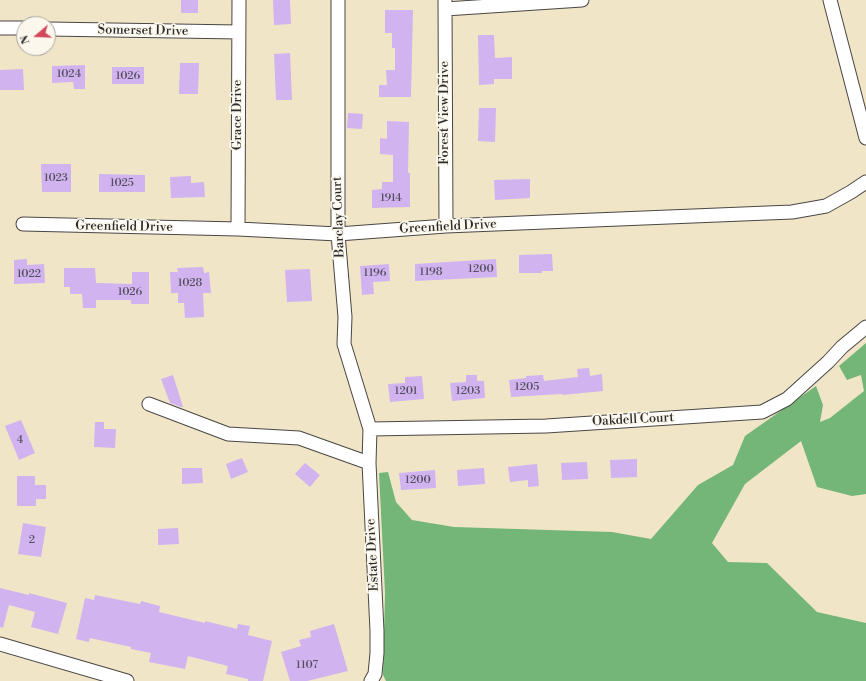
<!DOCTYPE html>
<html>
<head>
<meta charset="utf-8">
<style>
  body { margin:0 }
  #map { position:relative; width:866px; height:681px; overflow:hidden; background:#f1e5c8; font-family:"Libre Bodoni",serif }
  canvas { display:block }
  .north { position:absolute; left:16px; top:16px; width:40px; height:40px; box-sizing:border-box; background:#fbf7ec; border:1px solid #a8a59f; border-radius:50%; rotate:251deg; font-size:11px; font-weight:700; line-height:16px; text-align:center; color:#2b2b2b }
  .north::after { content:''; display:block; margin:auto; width:14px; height:18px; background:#d1495b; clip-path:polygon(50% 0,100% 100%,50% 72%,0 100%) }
</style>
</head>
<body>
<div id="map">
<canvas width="866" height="681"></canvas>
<div class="north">N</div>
</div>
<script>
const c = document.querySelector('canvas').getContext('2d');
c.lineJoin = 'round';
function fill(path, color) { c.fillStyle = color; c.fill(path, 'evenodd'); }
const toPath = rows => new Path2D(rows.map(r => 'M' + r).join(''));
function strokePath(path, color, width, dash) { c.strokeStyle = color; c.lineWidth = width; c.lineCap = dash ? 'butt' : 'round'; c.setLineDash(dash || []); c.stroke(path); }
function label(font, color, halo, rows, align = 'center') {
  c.font = font + ' "Libre Bodoni",serif'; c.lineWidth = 3.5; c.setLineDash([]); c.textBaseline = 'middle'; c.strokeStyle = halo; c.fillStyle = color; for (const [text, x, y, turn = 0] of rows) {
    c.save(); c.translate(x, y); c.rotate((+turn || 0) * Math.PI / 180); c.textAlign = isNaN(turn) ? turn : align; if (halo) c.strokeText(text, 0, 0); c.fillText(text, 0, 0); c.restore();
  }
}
const forest = toPath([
  [866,343,866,494,852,496,817,487,801,441,745,484,712,543,728,562,767,563,817,612,866,623,866,681,386,681,383,675,385,593,379,473,388,472,396,502,412,520,454,527,612,532,651,539,698,485,733,465,745,436,816,386,823,405,820,422,830,418,864,391,861,375,847,380,839,366]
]);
const building = toPath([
  [181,0,198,0,198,13,181,13],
  [273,0,290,0,291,24,274,25],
  [385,10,413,10,411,97,379,97,379,85,387,85,386,70,395,70,395,48,392,48,392,33,385,33],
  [478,35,494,35,495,58,512,57,512,79,494,79,494,84,479,85],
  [290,53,292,100,276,100,274,54],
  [180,63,199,63,198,94,179,94],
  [85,65,85,89,74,89,73,82,52,83,52,66],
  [112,67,144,67,144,84,112,84],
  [23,69,24,90,0,90,0,70],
  [479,108,496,108,495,142,478,141],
  [348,113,363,114,362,129,347,128],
  [387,121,409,122,408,173,410,173,410,207,372,208,372,190,382,189,382,182,393,182,393,155,380,154,380,138,387,139],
  [41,164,71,164,71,192,42,192],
  [99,174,145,175,145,192,99,192],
  [191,176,191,183,204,182,205,197,171,198,170,177],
  [530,179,530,198,495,200,494,180],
  [552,254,553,271,542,271,542,273,519,273,519,255],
  [27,259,27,265,44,264,45,283,14,284,14,260],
  [496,259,497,277,415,281,415,264],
  [389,264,390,281,373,282,374,294,362,295,360,266],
  [203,267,204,273,209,272,211,293,203,293,204,317,185,318,184,303,178,303,178,293,171,293,170,272,178,272,177,268],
  [64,268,95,268,96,283,132,284,132,272,149,272,149,304,131,304,131,300,96,300,96,308,83,308,82,294,70,294,70,287,64,287],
  [310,269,312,301,287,302,285,270],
  [589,368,590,376,602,374,603,391,562,395,562,394,511,397,509,380,526,378,526,376,543,375,544,381,578,377,577,369],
  [173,375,183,407,181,407,170,403,161,379],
  [466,375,477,375,477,381,484,381,485,398,452,401,450,383,466,382],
  [422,376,424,399,390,402,388,384,405,383,405,377],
  [21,420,35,453,19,460,5,426],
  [95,422,104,422,104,429,116,429,115,448,94,447],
  [242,458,248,472,231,479,226,464],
  [637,459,637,477,611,478,610,460],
  [587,462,588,479,562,480,561,463],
  [305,463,320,475,310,487,295,474],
  [537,464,539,486,528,487,528,480,510,482,508,467],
  [182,468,202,468,203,483,182,484],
  [484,468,485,484,458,486,457,470],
  [435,470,436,488,401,490,399,473],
  [17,476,35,476,35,485,46,485,46,499,36,499,36,506,17,506],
  [23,523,46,527,41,557,18,554],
  [178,528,179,544,158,545,158,529],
  [0,588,29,595,29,593,67,603,58,634,31,627,35,612,9,605,3,628,0,627],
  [95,595,140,604,141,601,160,606,159,612,205,623,205,621,237,629,238,624,250,626,248,635,272,641,263,681,248,681,248,679,226,674,228,666,188,656,185,669,149,662,151,653,131,649,131,647,90,638,89,642,76,639,85,598,94,600],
  [334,624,348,671,307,681,290,681,281,652,301,646,299,640,311,637,310,631]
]);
const minor = toPath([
  [338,0,338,234,345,317,344,344,370,429,369,463,377,631,377,653,375,674,371,681],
  [445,0,446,226],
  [830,0,866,138],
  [445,9,582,0],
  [0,28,24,28],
  [48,29,239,32],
  [23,224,238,229,338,234,446,226,792,212,826,206,851,192,866,182],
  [238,229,239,0],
  [149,404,228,434,299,438,369,463],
  [370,429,546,426,762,412,787,399,828,362,842,347,866,327],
  [0,644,127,681]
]);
const numberNames = [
  ["1024",69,74],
  ["1026",128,76],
  ["1023",56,178],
  ["1025",122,183],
  ["1914",391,198],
  ["1200",481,269],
  ["1198",431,272],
  ["1196",375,273],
  ["1022",29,274],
  ["1028",190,283],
  ["1026",130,292],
  ["1205",527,387],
  ["1201",406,391],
  ["1203",468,391],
  ["4",20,440],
  ["1200",418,480],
  ["2",32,540],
  ["1107",307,665]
];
const streetNames = [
  ["Somerset Drive",143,31,1],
  ["Forest View Drive",445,113,-90],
  ["Grace Drive",238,115,-90],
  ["Barclay Court",339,217,-92],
  ["Greenfield Drive",124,227,1],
  ["Greenfield Drive",448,227,-3],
  ["Oakdell Court",633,420,-3],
  ["Estate Drive",373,555,-93]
];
fill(forest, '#73b678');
fill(building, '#d0b3ef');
strokePath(minor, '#494743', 15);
strokePath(minor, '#fff', 13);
label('11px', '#544d5c', null, numberNames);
label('13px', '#2b2b2b', '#fbf7ec', streetNames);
</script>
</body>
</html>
